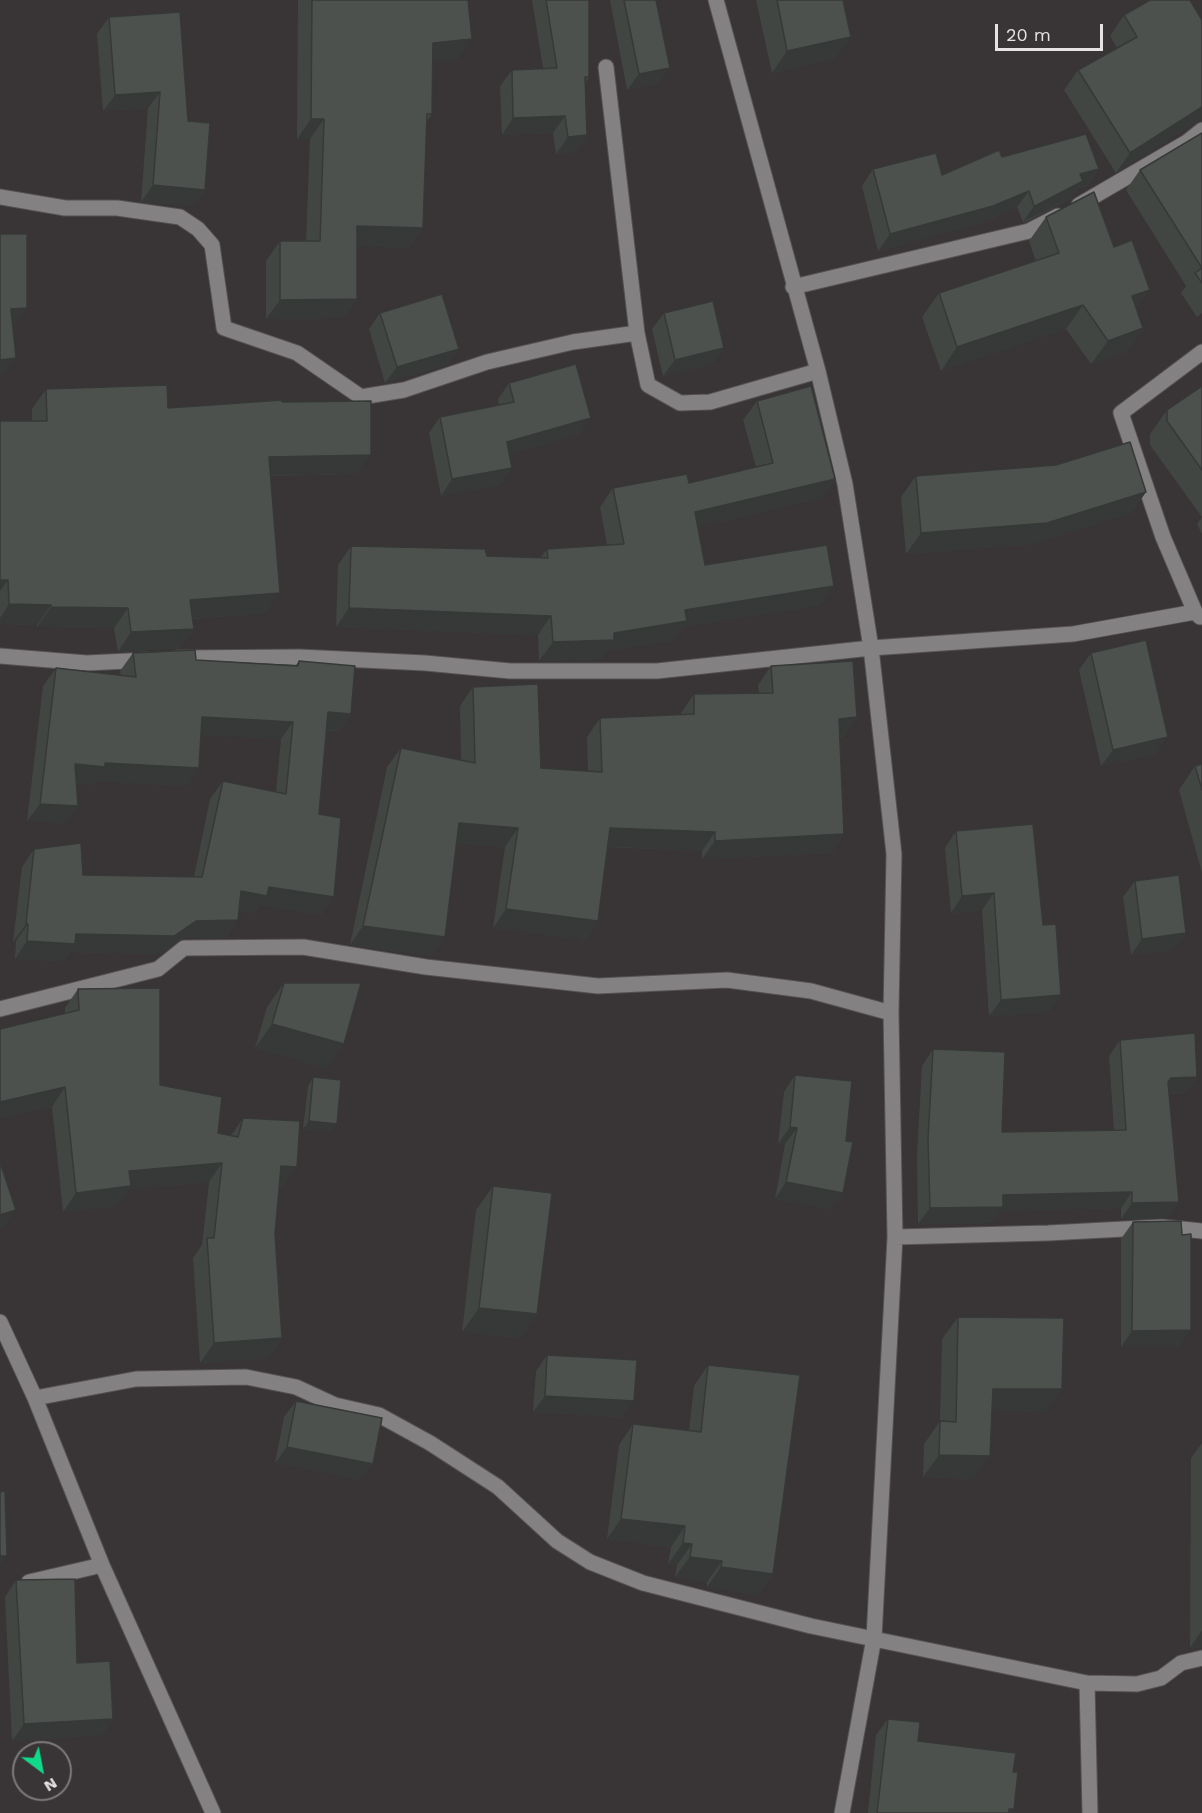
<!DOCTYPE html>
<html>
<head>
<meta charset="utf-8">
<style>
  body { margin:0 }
  #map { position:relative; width:1202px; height:1813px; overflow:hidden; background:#393436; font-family:"Work Sans",sans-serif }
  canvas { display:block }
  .north { position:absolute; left:12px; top:1741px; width:60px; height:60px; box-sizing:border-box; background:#393436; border:2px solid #7e7a7c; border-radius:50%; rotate:148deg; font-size:16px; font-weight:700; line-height:24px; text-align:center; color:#e6e3e4 }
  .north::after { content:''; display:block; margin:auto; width:21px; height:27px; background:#11d98a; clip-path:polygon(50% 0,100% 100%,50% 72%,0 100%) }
  .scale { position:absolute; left:995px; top:24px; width:108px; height:27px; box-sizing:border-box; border:3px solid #e6e3e4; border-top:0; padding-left:8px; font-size:18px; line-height:21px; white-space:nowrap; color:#e6e3e4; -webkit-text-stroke:4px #393436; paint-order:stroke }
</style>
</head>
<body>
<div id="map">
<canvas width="1202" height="1813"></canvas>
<div class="north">N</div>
<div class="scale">20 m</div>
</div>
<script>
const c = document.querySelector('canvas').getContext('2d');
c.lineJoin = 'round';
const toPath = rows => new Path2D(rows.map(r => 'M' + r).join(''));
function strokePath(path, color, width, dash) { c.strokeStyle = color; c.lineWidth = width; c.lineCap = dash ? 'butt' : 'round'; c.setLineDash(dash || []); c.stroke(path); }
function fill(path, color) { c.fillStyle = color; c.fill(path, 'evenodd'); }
const minor = toPath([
  [716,0,818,371,845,484,871,648,894,854,891,1013,895,1237,874,1638,842,1813],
  [606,67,637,333,648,385,680,403,710,402,818,371],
  [0,197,65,208,117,208,180,217,198,229,212,245,224,328,297,353,361,397,404,390,487,362,573,342,637,333],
  [1079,205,1187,142,1202,130],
  [793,287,1029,231,1058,216],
  [1200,617,1195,612,1163,537,1121,413,1202,352],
  [0,656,87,663,147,660],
  [177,658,300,657,425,663,510,671,657,671,871,648,1073,634,1195,612],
  [0,1009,158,969,184,948,303,947,426,967,598,986,727,980,811,991,891,1013],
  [895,1237,1048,1233,1162,1227,1202,1231],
  [0,1322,35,1398,102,1565,213,1813],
  [35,1398,136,1379,246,1377,296,1387,335,1405,379,1415,430,1443,498,1487,557,1541,590,1562,643,1583,811,1626,1087,1683,1090,1813],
  [29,1582,102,1565],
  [1087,1683,1137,1684,1161,1678,1181,1663,1202,1658]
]);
const wall = toPath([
  [298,0,468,0,458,59,433,61,432,114,427,121,423,228,409,248,357,246,357,299,343,318,266,319,266,261,280,241,306,241,310,139,297,139],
  [532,0,589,0,589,77,585,84,587,135,576,152,556,154,553,133,502,135,500,86,512,70,543,68],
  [610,0,656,0,658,84,627,90],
  [756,0,843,0,835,59,772,73],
  [1124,15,1196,122,1116,173,1064,90,1078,70,1117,48,1110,36],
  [109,17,188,121,205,190,193,206,141,202,148,108,103,111,97,34],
  [1202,133,1202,313,1197,317,1181,293,1186,286,1126,190,1140,170],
  [1002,157,1099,169,1087,186,1078,188,1071,198,1026,222,1023,222,1017,207,982,223,878,251,862,186,873,169,942,175],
  [1046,217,1137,309,1143,328,1127,352,1091,364,1066,329,941,371,922,317,939,293,1036,261,1029,241],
  [380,313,459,349,447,365,385,383,369,329],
  [664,313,724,348,712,364,663,376,652,329],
  [509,383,580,434,509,454,512,468,500,485,441,496,429,433,440,417,499,405,498,399],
  [1202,386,1202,517,1150,445,1150,434,1167,410],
  [46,389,168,408,282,402,357,474,270,476,266,613,193,619,194,629,180,648,118,652,114,628,37,627,37,625,0,624,0,421,32,421,32,409],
  [757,401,835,479,822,498,698,527,705,565,821,605,683,627,674,640,607,651,601,659,539,661,538,635,336,627,338,565,351,546,487,556,541,557,547,549,607,545,600,507,613,488,689,483,756,467,743,420],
  [916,476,1146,492,1131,513,1032,544,906,554,901,497],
  [1202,517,1202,534,1197,524],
  [133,653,196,660,296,665,299,661,351,714,339,731,327,731,319,814,334,897,321,915,260,905,255,913,239,910,238,920,226,938,183,938,161,954,70,952,63,961,15,959,16,941,13,942,22,867,34,849,83,875,194,877,210,799,223,781,276,792,281,739,201,735,199,768,187,786,95,781,92,785,76,783,66,823,27,821,43,686,56,668,121,676,120,671],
  [1091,653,1156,754,1101,766,1079,670],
  [771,666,857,717,844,736,840,737,844,834,831,853,702,859,702,851,608,847,598,921,585,940,493,928,505,847,457,843,445,937,432,956,350,945,387,767,401,748,461,760,460,706,473,687,541,768,588,771,587,737,600,718,681,715,681,713,694,694,759,693,758,685],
  [1202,764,1202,873,1179,790,1195,766],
  [1033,824,1049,1012,989,1016,982,910,951,913,945,848,956,831],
  [1135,881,1186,933,1174,950,1131,955,1123,897],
  [284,983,344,1044,327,1068,255,1048,267,1007],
  [78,989,160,1085,218,1133,231,1136,243,1118,283,1187,279,1186,275,1234,282,1338,269,1358,200,1363,193,1258,202,1245,209,1182,129,1189,118,1206,63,1212,52,1107,0,1118,0,1029,65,1013,65,1008],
  [1120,1040,1197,1077,1186,1093,1169,1094,1179,1202,1168,1218,1121,1219,1121,1208,1000,1211,992,1223,918,1224,917,1155,922,1066,933,1049,1002,1132,1114,1130,1109,1056],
  [795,1075,846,1141,843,1193,831,1209,775,1199,785,1144,778,1144,784,1092],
  [313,1077,331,1132,303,1129,308,1086],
  [493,1186,537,1314,521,1338,462,1332,476,1210],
  [1133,1222,1182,1235,1179,1347,1121,1347,1121,1239],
  [958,1317,1046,1412,992,1411,974,1479,923,1477,924,1444,940,1421,942,1339],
  [547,1355,623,1417,533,1412,536,1371],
  [708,1365,773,1574,758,1595,707,1587,707,1582,675,1577,677,1565,668,1564,671,1547,607,1539,619,1445,633,1424,689,1431,694,1386],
  [296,1401,361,1480,275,1463,284,1417],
  [1202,1443,1202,1648,1190,1648,1191,1458],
  [16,1580,77,1663,113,1719,102,1735,12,1741,5,1597],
  [888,1719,918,1741,1013,1772,1012,1813,868,1813,876,1735]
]);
const shadedWall = toPath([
  [851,37,835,59,772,73,787,51],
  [472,39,458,59,419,63,433,43],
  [670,68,658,84,627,90,639,74],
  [160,92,148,108,103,111,115,95],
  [1202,107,1202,121,1196,122,1116,173,1130,153],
  [565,116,553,133,502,135,513,118],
  [311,119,324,119,310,139,297,139],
  [587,135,576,152,556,154,568,137],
  [1099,169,1087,186,1078,188,1071,198,1023,222,1034,206,1080,174],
  [153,185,205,190,193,206,141,202],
  [1029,191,1017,207,982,223,878,251,890,234],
  [357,226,423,228,409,248,343,246],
  [1150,290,1133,314,1132,296],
  [357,299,343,318,266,319,280,300],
  [1083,305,1066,329,941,371,957,347],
  [27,308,16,324,0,325,11,309],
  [1143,328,1127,352,1091,364,1108,341],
  [724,348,712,364,663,376,675,360],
  [459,349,447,365,385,383,397,367],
  [16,358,5,374,0,375,0,360],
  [591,418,580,434,495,458,507,442],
  [371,455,357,474,255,476,269,457],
  [512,468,500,485,441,496,452,479],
  [835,479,822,498,681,531,695,512],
  [1146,492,1131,513,1032,544,906,554,921,533],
  [0,580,8,580,0,591],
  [834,586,821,605,683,627,674,640,607,651,601,659,539,661,553,642,614,633,685,610],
  [280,593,266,613,176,620,190,600],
  [9,604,51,605,37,625,0,624,0,618],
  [51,607,128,608,114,628,37,627],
  [349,608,551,616,538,635,336,627],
  [194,629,180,648,118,652,131,632],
  [328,712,351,714,339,731,316,730],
  [202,717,293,722,281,739,190,735],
  [857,717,844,736,826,737,839,719],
  [1168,737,1156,754,1101,766,1113,750],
  [105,763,199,768,187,786,95,781,92,785,63,781,75,764],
  [40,804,78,806,66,823,27,821],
  [459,823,518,828,505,847,446,842],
  [610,828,715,832,702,851,597,846],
  [844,834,831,853,702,859,715,841],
  [269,887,334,897,321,915,260,905,255,913,229,908,241,891],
  [994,893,982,910,951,913,962,896],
  [506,909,598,921,585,940,493,928],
  [238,920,226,938,183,938,161,954,70,952,63,961,15,959,27,941,76,934,196,921],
  [26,924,28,924,16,941,13,942],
  [363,926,445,937,432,956,350,945],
  [1186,933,1174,950,1131,955,1142,939],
  [1061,995,1049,1012,989,1016,1001,1000],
  [272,1024,344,1044,327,1068,255,1048],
  [1197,1077,1186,1093,1159,1094,1171,1078],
  [65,1087,52,1107,0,1118,0,1102],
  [309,1121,337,1124,331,1132,303,1129],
  [790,1127,797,1128,785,1144,778,1144],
  [222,1163,209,1182,129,1189,118,1206,63,1212,76,1193,129,1171],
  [281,1166,297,1167,283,1187,267,1186],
  [786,1182,843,1193,831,1209,775,1199],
  [1132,1192,1121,1208,1000,1211,992,1223,918,1224,930,1208,1003,1195],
  [1179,1202,1168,1218,1121,1219,1132,1203],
  [16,1210,4,1227,0,1228,0,1215],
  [479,1308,537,1314,521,1338,462,1332],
  [1191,1330,1179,1347,1121,1347,1132,1331],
  [282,1338,269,1358,200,1363,214,1343],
  [993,1389,1062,1389,1046,1412,977,1411],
  [545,1396,634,1401,623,1417,533,1412],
  [287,1447,373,1464,361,1480,275,1463],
  [939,1455,990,1456,974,1479,923,1477],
  [621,1519,685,1526,671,1547,607,1539],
  [683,1543,692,1544,677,1565,668,1564],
  [0,1556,7,1556,0,1566],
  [690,1557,722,1561,707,1582,675,1577],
  [721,1567,773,1574,758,1595,707,1587],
  [1202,1630,1202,1648,1190,1648],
  [113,1719,102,1735,12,1741,24,1724],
  [1009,1809,1014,1809,1012,1813,1006,1813]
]);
const building = toPath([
  [312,0,468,0,472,39,433,43,432,114,427,114,423,228,357,226,357,299,280,300,280,241,320,241,324,119,311,119,312,0],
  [546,0,589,0,589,77,585,77,587,135,568,137,565,116,513,118,512,70,557,68,546,0],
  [624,0,656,0,670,68,639,74,624,0],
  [777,0,843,0,851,37,787,51,777,0],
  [1150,0,1190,0,1202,20,1202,107,1130,153,1078,70,1137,37,1124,15,1150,0],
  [180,12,188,121,210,123,205,190,153,185,160,92,115,95,109,17,180,12],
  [1202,133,1202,268,1140,170,1202,133],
  [1086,134,1099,169,1080,174,1083,181,1037,205,1034,206,1029,191,993,206,890,234,873,169,936,153,942,175,999,150,1002,157,1086,134],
  [1094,192,1114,247,1132,240,1150,290,1132,296,1143,328,1108,341,1083,305,957,347,939,293,1059,253,1046,217,1094,192],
  [0,234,27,234,27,308,11,309,16,358,0,360,0,234],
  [1202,268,1202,283,1195,273,1202,268],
  [442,294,459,349,397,367,380,313,442,294],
  [713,301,724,348,675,360,664,313,713,301],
  [576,364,591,418,507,442,512,468,452,479,440,417,514,402,509,383,576,364],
  [167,385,168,408,282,400,282,402,371,401,371,455,269,457,280,593,190,600,194,629,131,632,128,608,51,607,51,605,9,604,8,580,0,580,0,421,47,421,46,389,167,385],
  [811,386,835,479,695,512,705,565,827,545,834,586,685,610,687,621,614,633,614,640,553,642,551,616,349,608,351,546,485,549,487,556,548,558,547,549,624,544,613,488,687,474,689,483,773,463,757,401,811,386],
  [1202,386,1202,470,1167,421,1167,410,1202,386],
  [1130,442,1146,492,1047,523,921,533,916,476,1056,465,1130,442],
  [1146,640,1168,737,1113,750,1091,653,1146,640],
  [195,650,196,660,298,666,299,661,355,666,351,714,328,712,319,814,341,818,334,897,269,887,267,896,241,891,238,920,196,921,174,936,76,934,75,944,27,941,28,924,26,924,34,849,81,843,83,875,202,877,223,781,286,794,293,722,202,717,199,768,105,763,105,767,75,764,78,806,40,804,56,668,136,677,133,653,195,650],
  [853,661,857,717,839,719,844,834,715,841,715,832,610,828,598,921,506,909,518,828,459,823,445,937,363,926,401,748,475,763,473,687,538,684,541,768,602,772,600,718,694,714,694,694,773,693,771,666,853,661],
  [1202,764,1202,790,1195,766,1202,764],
  [1033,824,1043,925,1056,924,1061,995,1001,1000,994,893,962,896,956,831,1033,824],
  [1179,875,1186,933,1142,939,1135,881,1179,875],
  [284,983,361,983,344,1044,272,1024,284,983],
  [160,988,160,1085,222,1097,218,1133,238,1137,243,1118,300,1121,297,1167,281,1166,275,1234,282,1338,214,1343,207,1238,214,1238,222,1163,129,1171,131,1186,76,1193,65,1087,0,1102,0,1029,79,1010,78,989,160,988],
  [1195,1033,1197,1077,1171,1078,1168,1082,1179,1202,1132,1203,1132,1192,1003,1195,1003,1207,930,1208,928,1139,933,1049,1005,1052,1002,1132,1126,1130,1120,1040,1195,1033],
  [795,1075,852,1081,846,1141,853,1142,843,1193,786,1182,797,1128,790,1127,795,1075],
  [313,1077,341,1080,337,1124,309,1121,313,1077],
  [0,1162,16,1210,0,1215,0,1162],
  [493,1186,552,1193,537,1314,479,1308,493,1186],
  [1181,1221,1182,1235,1191,1234,1191,1330,1132,1331,1133,1222,1181,1221],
  [958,1317,1064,1318,1062,1389,993,1389,990,1456,939,1455,940,1421,956,1422,958,1317],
  [547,1355,637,1360,634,1401,545,1396,547,1355],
  [708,1365,800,1375,773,1574,721,1567,722,1561,690,1557,692,1544,683,1543,685,1526,621,1519,633,1424,701,1432,708,1365],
  [296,1401,382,1418,373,1464,287,1447,296,1401],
  [5,1491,7,1556,0,1556,0,1492,5,1491],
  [75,1579,77,1663,110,1661,113,1719,24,1724,16,1580,75,1579],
  [888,1719,920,1722,918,1741,1016,1753,1013,1772,1018,1772,1014,1809,1009,1809,1009,1813,877,1813,888,1719]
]);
strokePath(minor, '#555052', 17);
strokePath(minor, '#838182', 15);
fill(wall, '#424643');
fill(shadedWall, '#363937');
fill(building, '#4d514e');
strokePath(building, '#363937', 1.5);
</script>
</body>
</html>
